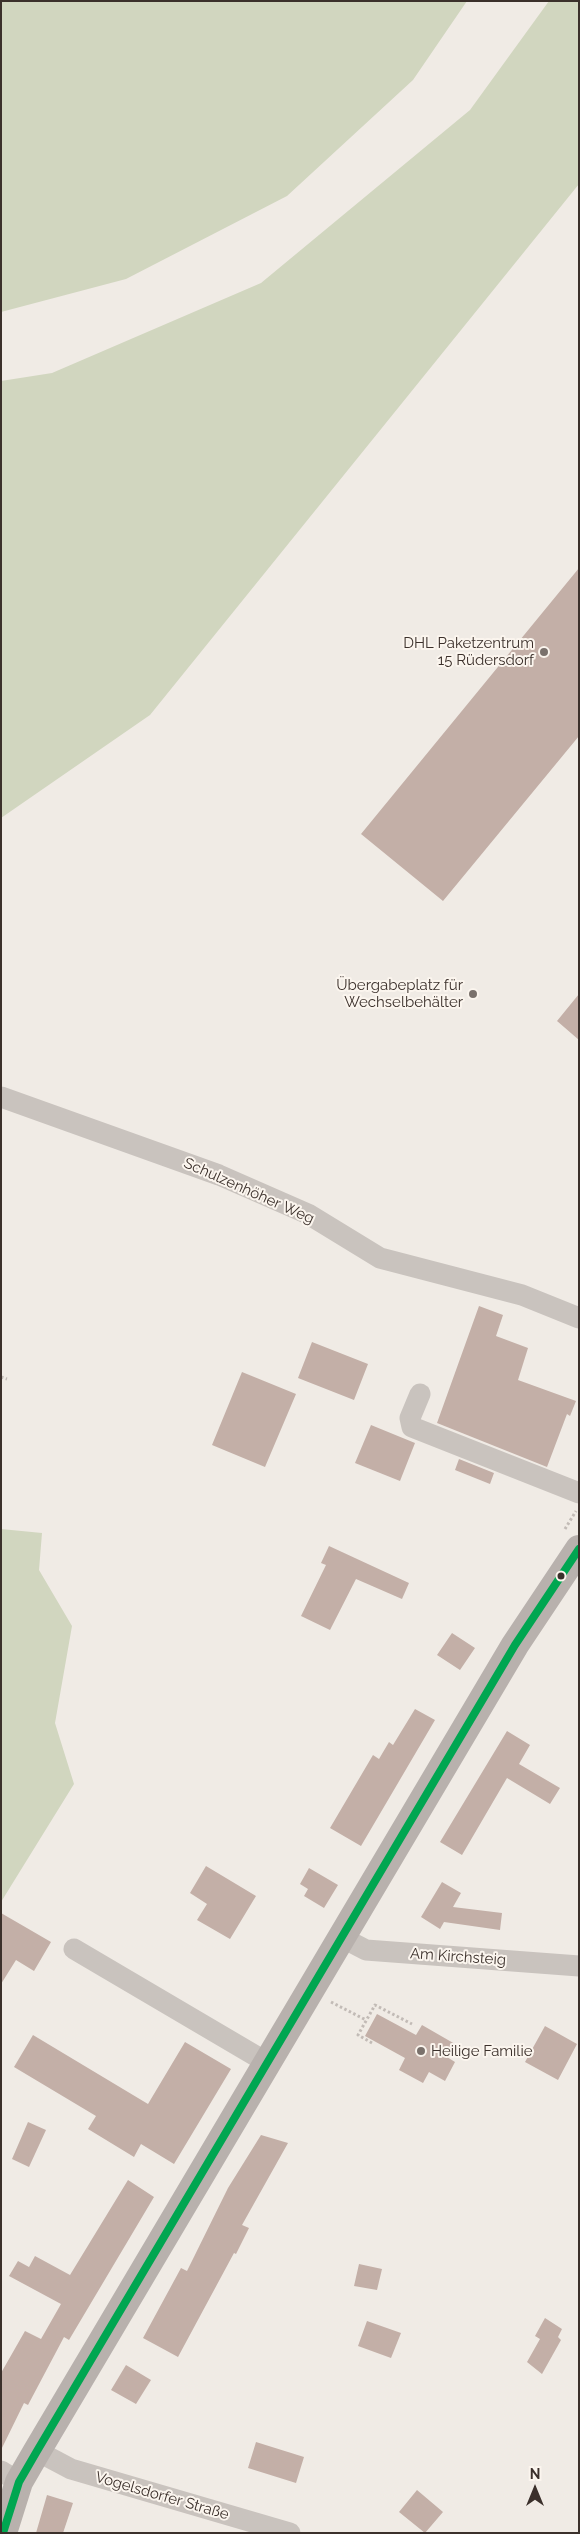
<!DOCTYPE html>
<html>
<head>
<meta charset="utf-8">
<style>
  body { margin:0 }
  #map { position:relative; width:580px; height:2534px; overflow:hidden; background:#f0ebe5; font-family:Raleway,sans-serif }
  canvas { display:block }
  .frame { position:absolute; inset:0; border:2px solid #3b302b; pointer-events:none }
  .north { position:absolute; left:510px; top:2464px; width:50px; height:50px; -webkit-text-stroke:4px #fbf5ee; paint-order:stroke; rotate:0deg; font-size:14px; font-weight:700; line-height:20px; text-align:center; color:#3b302b }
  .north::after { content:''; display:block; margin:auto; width:18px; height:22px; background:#3b302b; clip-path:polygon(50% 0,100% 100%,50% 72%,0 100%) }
</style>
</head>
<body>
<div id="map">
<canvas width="580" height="2534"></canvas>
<div class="frame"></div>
<div class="north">N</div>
</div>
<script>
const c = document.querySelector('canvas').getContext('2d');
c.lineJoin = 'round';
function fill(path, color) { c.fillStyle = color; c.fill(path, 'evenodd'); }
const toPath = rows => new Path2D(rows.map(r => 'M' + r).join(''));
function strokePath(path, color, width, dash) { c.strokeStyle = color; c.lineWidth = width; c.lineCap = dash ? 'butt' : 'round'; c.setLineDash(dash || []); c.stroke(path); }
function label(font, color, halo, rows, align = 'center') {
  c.font = font + ' Raleway,sans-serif'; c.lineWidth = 4; c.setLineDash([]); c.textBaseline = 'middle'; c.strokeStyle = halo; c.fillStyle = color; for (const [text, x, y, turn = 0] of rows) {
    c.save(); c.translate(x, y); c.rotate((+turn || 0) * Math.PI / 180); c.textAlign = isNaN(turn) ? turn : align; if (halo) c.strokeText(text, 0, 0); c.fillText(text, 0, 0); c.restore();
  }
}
const green = toPath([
  [1,1,467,1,413,80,287,196,126,279,1,312],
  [549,1,579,1,579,184,150,715,1,818,1,381,52,373,261,283,470,110],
  [1,1529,42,1533,39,1570,72,1626,55,1723,74,1784,1,1902]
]);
const building = toPath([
  [579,568,579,736,443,901,361,834],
  [579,994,579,1040,557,1021],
  [479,1306,503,1315,496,1336,528,1348,518,1380,576,1401,570,1416,567,1414,547,1467,437,1423],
  [312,1342,368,1364,354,1400,298,1378],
  [242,1372,296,1394,265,1467,212,1445],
  [371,1425,415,1443,400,1481,355,1463],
  [459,1459,494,1473,490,1484,455,1470],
  [329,1546,409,1583,402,1599,356,1579,330,1630,301,1616,326,1565,321,1563],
  [452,1633,475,1648,460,1670,437,1655],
  [415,1709,435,1720,361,1846,330,1828,373,1755,379,1759,389,1742,393,1745],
  [507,1731,530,1745,519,1764,560,1788,550,1804,507,1778,462,1855,440,1842],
  [206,1866,256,1896,230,1939,197,1920,207,1904,190,1893],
  [309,1868,338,1885,324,1908,304,1896,308,1889,300,1884],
  [442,1882,461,1893,453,1907,502,1913,500,1930,444,1922,440,1929,421,1917],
  [1,1913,51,1942,34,1971,16,1960,1,1984],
  [377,2014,416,2035,422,2025,455,2044,447,2057,455,2062,445,2081,429,2072,423,2083,399,2070,405,2058,365,2036],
  [545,2026,577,2044,558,2080,525,2062],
  [33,2035,148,2104,185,2042,231,2069,174,2164,141,2144,134,2157,88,2129,96,2116,14,2067],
  [28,2122,46,2130,29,2167,12,2159],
  [261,2135,288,2143,242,2225,249,2228,236,2254,234,2253,178,2357,143,2338,181,2268,187,2271,228,2188],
  [128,2180,154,2197,69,2340,64,2337,28,2405,24,2403,1,2450,1,2373,25,2331,41,2339,61,2304,9,2276,18,2261,29,2267,35,2256,70,2275],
  [359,2264,382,2269,377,2290,354,2286],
  [545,2318,562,2329,558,2337,561,2340,542,2374,527,2362,540,2339,535,2336],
  [367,2321,401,2333,391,2358,358,2346],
  [126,2365,151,2380,136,2404,111,2390],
  [256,2442,304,2457,296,2483,248,2468],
  [417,2490,443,2512,425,2533,399,2512],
  [47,2495,73,2503,63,2533,36,2533]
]);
const path = toPath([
  [1,1377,7,1379],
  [565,1529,576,1511],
  [331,2002,366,2020],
  [372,2043,358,2035,375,2005,412,2024]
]);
const minor = toPath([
  [1,1097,219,1175,308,1214,380,1258,522,1295,579,1318],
  [420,1394,410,1418,412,1427,579,1493],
  [341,1937,366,1950,579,1966],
  [74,1949,266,2062],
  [37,2451,71,2469,290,2533],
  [1,2471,19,2482]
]);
const major = toPath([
  [3,2533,19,2482,37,2451,515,1645,579,1549]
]);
const bus1 = toPath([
  [3,2533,19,2482,37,2451,515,1645,579,1549]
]);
const markers = [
  [544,652,5,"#7a716c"],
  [473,994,5,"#7a716c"],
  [561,1576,4.5,"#3b302b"],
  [421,2051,5,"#7a716c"]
];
const poiNames = [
  ["DHL Paketzentrum",534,643],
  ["15 Rüdersdorf",534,660],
  ["Übergabeplatz für",463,985],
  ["Wechselbehälter",463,1002],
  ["Heilige Familie",431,2051,"left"]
];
const streetNames = [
  ["Schulzenhöher Weg",249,1191,24],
  ["Am Kirchsteig",458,1957,4],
  ["Vogelsdorfer Straße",162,2496,16]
];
fill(green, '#d1d6bf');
fill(building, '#c3afa7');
strokePath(path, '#c2bbb6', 3, [2.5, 2.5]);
strokePath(minor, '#c9c3be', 21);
strokePath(major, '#b8b1ad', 28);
strokePath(bus1, '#00a651', 8);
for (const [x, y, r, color] of markers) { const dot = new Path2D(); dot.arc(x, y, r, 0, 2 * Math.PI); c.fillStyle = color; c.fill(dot); strokePath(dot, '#fbf5ee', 2); }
label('15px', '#3b302b', '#fbf5ee', poiNames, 'right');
label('15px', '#3b302b', '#fbf5ee', streetNames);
</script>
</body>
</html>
